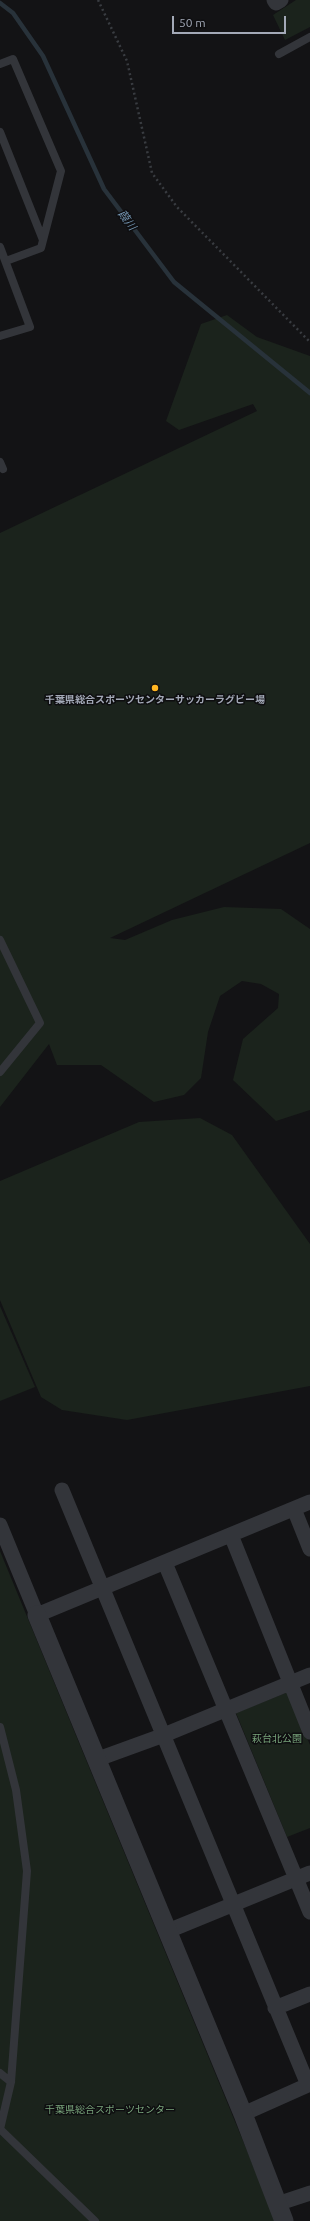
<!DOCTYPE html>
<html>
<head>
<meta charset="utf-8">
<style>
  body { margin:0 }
  #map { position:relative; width:310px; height:2221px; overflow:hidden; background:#131315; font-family:Ubuntu,sans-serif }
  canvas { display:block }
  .scale { position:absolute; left:172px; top:16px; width:114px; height:18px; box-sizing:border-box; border:2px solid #a3a9b7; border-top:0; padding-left:5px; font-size:12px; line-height:14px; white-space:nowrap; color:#a3a9b7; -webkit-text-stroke:3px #0e0e10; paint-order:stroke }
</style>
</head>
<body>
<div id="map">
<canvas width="310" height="2221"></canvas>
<div class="scale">50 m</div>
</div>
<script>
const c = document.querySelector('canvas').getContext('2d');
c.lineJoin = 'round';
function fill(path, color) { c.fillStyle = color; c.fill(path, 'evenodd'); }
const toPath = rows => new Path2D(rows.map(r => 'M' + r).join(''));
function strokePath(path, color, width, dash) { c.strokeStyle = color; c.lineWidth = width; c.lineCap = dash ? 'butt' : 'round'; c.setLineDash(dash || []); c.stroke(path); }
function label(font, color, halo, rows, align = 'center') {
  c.font = font + ' Ubuntu,"Noto Sans JP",sans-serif'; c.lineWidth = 3; c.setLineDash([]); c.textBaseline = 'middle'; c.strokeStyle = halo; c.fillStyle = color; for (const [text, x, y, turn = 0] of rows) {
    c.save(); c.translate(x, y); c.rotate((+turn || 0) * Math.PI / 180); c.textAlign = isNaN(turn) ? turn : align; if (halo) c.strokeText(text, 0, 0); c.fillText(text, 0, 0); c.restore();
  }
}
const green = toPath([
  [296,0,310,0,310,27,285,40,273,15],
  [227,315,257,337,310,356,310,843,110,938,125,940,172,920,224,907,281,909,310,929,310,1110,276,1121,233,1080,243,1039,278,1008,279,994,261,984,242,981,220,996,208,1032,201,1078,184,1095,154,1102,101,1065,57,1065,49,1044,0,1107,0,533,257,411,253,404,179,430,166,421,201,324],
  [200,1118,232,1135,310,1244,310,1386,127,1420,62,1410,41,1397,0,1300,0,1181,139,1122],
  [0,1306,35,1387,0,1401],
  [0,1551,276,2221,0,2221],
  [288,1692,310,1745,310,1828,287,1837,236,1713]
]);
const stream = toPath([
  [0,3,13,13,43,56,104,189,174,282,310,393]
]);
const path = toPath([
  [98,0,127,61,152,173,177,207,310,342]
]);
const service = toPath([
  [279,54,310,37],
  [0,64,13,59,61,171,41,248,6,261],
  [0,132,43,240],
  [0,247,30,327,0,336],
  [0,462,3,469],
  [0,940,40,1023,0,1072],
  [0,1727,16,1790,27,1871,11,2082,0,2129],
  [0,2073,11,2082],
  [0,2129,95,2221]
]);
const minor = toPath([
  [274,0,276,3,281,0],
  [62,1490,308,2085],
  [294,1509,310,1549],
  [0,1525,37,1615,310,1502],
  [231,1535,310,1732],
  [165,1563,310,1912],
  [98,1759,164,1735,310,1675],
  [168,1931,310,1873],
  [275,2008,310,1994],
  [243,2114,310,2084],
  [277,2204,310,2193]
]);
const tertiary = toPath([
  [37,1615,243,2114,284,2221]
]);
const markers = [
  [155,688,4,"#ffb521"]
];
const poiNames = [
  ["千葉県総合スポーツセンターサッカーラグビー場",155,700]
];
const parkNames = [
  ["萩台北公園",277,1739],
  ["千葉県総合スポーツセンター",110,2110]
];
const waterNames = [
  ["葭川",127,220,53]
];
fill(green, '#1b231c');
strokePath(stream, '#28323a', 4.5);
strokePath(path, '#393c41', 2.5, [2, 3]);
strokePath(service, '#33353a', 8);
strokePath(minor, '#33353a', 15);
strokePath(tertiary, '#33353a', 19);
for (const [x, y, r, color] of markers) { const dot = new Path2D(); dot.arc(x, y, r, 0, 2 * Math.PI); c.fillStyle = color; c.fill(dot); strokePath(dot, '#0e0e10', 1.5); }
label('bold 10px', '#a3a9b7', '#0e0e10', poiNames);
label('10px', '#78a47b', '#0e0e10', parkNames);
label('italic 11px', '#7698b5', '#0e0e10', waterNames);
</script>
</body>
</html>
